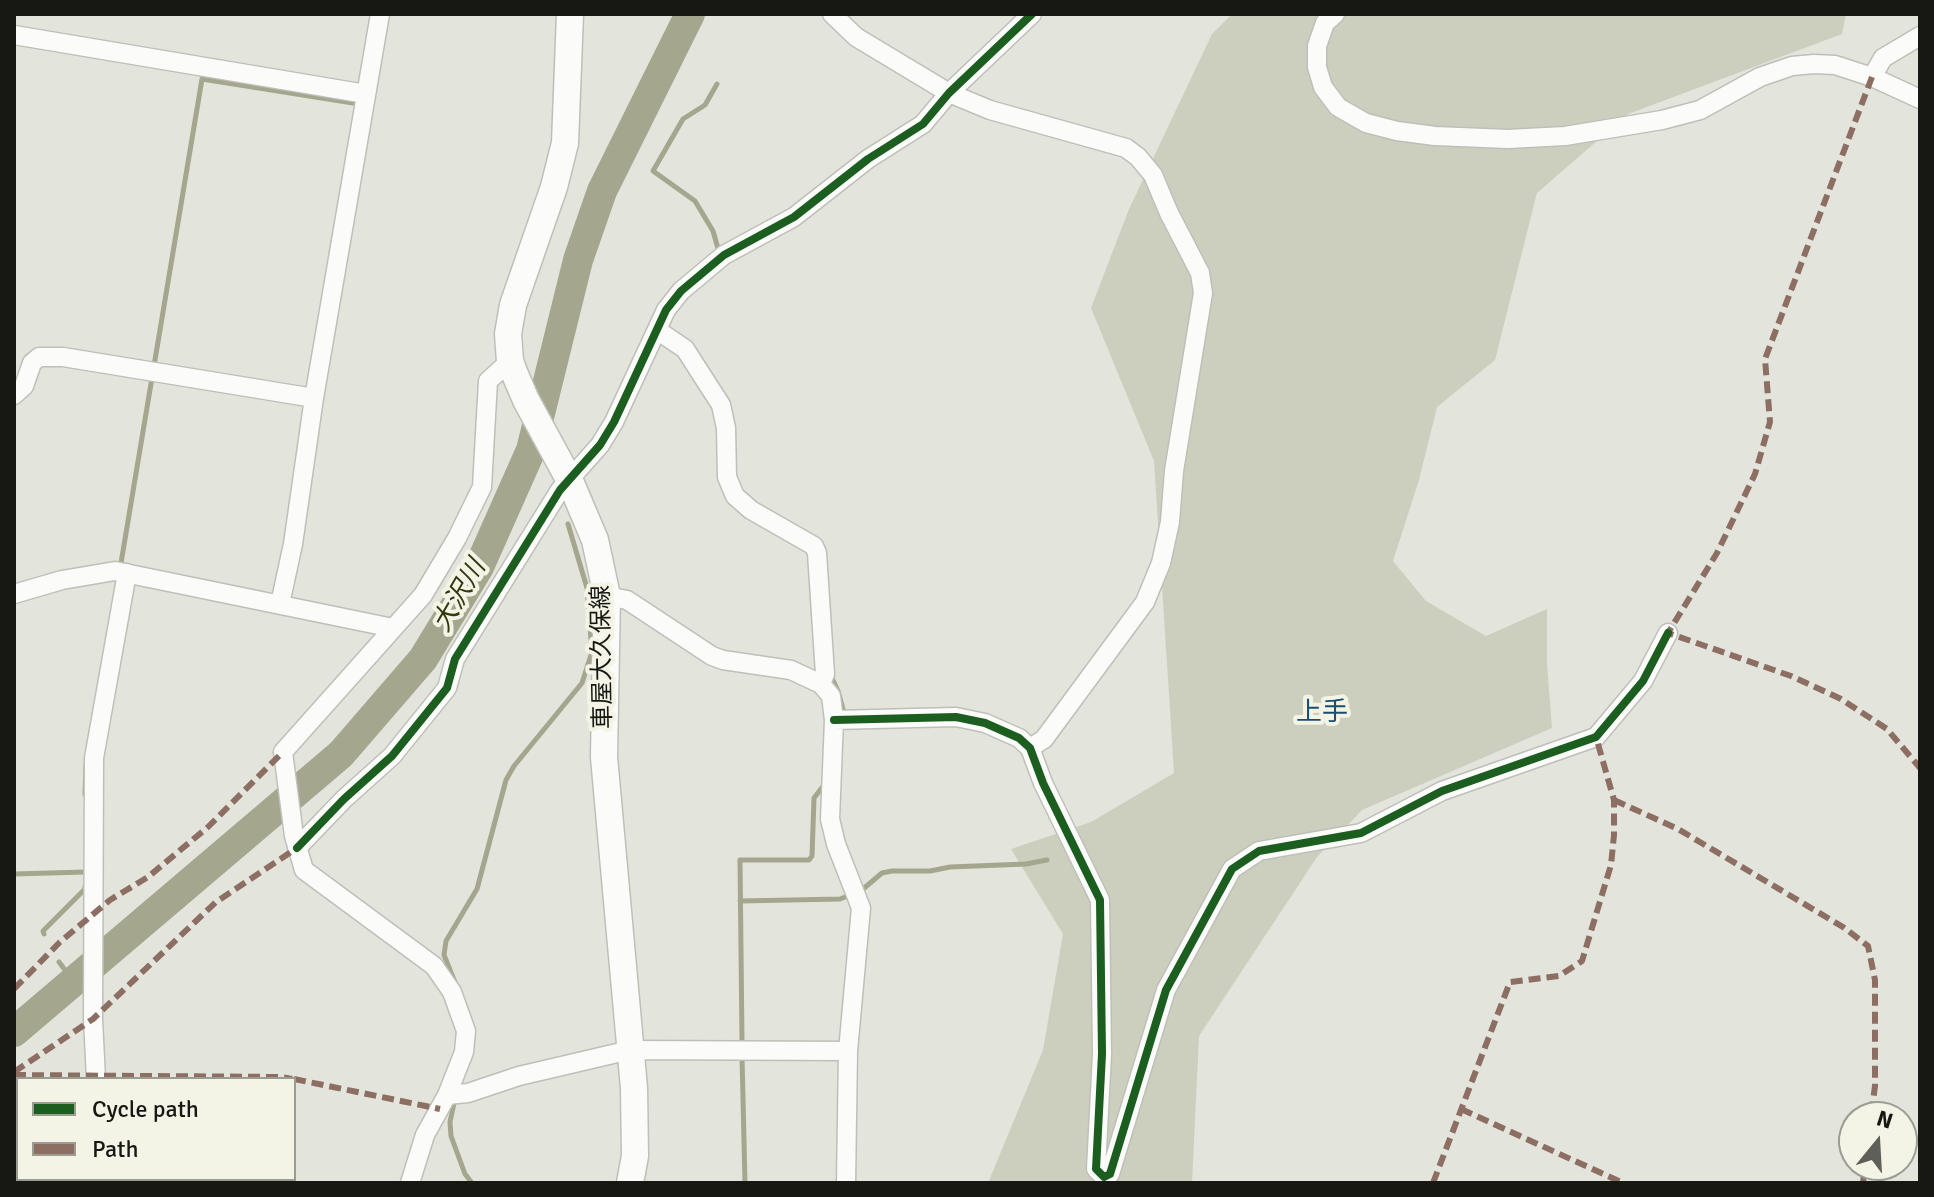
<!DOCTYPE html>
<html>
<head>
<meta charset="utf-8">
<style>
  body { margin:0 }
  #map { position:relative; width:1934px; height:1197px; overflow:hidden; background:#e3e4dc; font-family:Signika,sans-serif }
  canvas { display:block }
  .frame { position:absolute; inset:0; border:16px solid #171813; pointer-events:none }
  .legend { position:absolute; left:16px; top:1077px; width:280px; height:104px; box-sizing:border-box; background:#f3f4e6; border:2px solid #9b9c92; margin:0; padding:10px 14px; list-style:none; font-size:24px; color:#171813 }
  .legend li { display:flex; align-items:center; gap:16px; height:40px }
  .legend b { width:40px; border:2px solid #9b9c92 }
  .north { position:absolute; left:1838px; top:1101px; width:80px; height:80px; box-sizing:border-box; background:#f3f4e6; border:2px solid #9b9c92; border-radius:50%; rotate:18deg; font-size:22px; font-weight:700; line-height:32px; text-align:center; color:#171813 }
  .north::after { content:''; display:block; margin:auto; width:28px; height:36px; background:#5e5f59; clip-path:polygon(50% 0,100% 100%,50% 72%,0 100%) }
</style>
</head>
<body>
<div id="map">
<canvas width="1934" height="1197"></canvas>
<div class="frame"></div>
<ul class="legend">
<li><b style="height:10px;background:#1b5e20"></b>Cycle path</li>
<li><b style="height:10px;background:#8d6e63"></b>Path</li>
</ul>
<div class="north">N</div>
</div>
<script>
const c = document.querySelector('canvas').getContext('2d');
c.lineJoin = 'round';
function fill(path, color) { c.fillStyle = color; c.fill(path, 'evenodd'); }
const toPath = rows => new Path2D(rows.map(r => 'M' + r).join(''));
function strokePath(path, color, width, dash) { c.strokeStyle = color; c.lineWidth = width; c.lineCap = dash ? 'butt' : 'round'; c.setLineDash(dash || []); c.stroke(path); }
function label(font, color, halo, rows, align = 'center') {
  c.font = font + ' Signika,"Noto Sans JP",sans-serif'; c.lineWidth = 8; c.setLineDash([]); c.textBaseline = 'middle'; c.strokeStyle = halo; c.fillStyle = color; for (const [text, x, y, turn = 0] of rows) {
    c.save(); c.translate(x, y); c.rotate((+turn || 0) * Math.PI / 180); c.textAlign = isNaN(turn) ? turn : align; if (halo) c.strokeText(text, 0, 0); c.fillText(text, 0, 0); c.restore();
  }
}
const green = toPath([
  [1232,14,1846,14,1842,34,1628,114,1537,193,1495,360,1437,407,1419,480,1393,561,1426,601,1486,636,1547,609,1547,664,1552,728,1362,810,1317,857,1199,1036,1192,1183,988,1183,1043,1050,1063,934,1011,849,1091,822,1174,773,1154,461,1091,308,1129,209,1212,34]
]);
const stream = toPath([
  [717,84,705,105,683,119,653,171,695,201,713,231,719,252],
  [120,569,202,79,353,103,357,102,357,98],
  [831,676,838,691,844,713],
  [85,794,86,764],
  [14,874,85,872],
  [863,889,882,873,892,871,930,871,950,867,1026,864,1047,860],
  [740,901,840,899,850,895],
  [44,934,43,931,85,889,85,886],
  [59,962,74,982],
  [456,985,444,955,446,941,477,889,506,780,514,766,582,683,592,652,587,588,568,524],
  [742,1041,740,860,809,860,812,856,814,798,824,785],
  [742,1056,745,1183],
  [454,1103,450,1122,451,1136,465,1174,472,1183]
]);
const river = toPath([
  [14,1032,341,754,423,659,479,567,531,450,578,260,602,191,690,14]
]);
const street = toPath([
  [832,14,856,37,949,93,990,110,1126,148,1138,157,1153,175,1169,213,1200,273,1203,293,1174,471,1170,522,1161,563,1145,602,1044,739,1030,748],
  [1335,14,1325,23,1317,46,1317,67,1323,87,1338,107,1366,123,1397,131,1435,136,1508,139,1565,136,1662,120,1700,110,1760,77,1792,66,1814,64,1835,65,1872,77,1920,99],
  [14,35,366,94],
  [1872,77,1883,58,1920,36],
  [657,330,685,349,721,405,726,428,727,477,735,496,751,510,814,546,817,553,825,674,821,684],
  [14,395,24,386,32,363,39,357,63,357,314,398],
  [14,594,62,580,115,571,393,628],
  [607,596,627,600,712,656,723,660,791,670,821,684,831,696,834,720,830,819,836,844,861,908,848,1051,846,1183],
  [280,604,293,544,314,398,380,14],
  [834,720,956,717,985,723,1019,738,1030,748,1043,783,1100,900,1102,1054,1096,1169,1104,1177,1110,1174,1166,990,1232,869,1259,851,1361,833,1442,791,1596,737,1643,681,1668,633],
  [297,848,344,799,392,756,447,688,455,659,560,490,600,445,614,422,666,310,681,291,724,255,794,217,868,159,923,124,949,93,1032,14],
  [96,1079,93,1019,94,758,127,573],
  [447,1095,468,1093,519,1076,630,1050,848,1051],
  [100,1179,100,1183],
  [410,1183,425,1135,447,1095,464,1052,466,1031,452,992,434,966,304,870,294,836,283,752,423,595,457,538,482,487,488,381,510,361]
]);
const secondary = toPath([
  [570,14,565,143,554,187,513,305,508,334,510,361,514,372,526,400,570,481,595,540,607,596,604,757,634,1088,635,1156,630,1183]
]);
const quiet = toPath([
  [1872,77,1765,359,1770,422,1755,474,1717,553,1668,633,1791,676,1841,699,1887,729,1920,768],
  [1614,800,1678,829,1843,927,1868,946,1875,980,1875,1086,1871,1117],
  [14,989,60,942,110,900,148,877,208,827,283,752],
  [14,1072,93,1019,216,902,297,848],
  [14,1075,281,1077,292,1079],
  [294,1079,440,1109],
  [1461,1109,1623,1183],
  [1433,1183,1510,982,1559,976,1582,961,1611,865,1614,835,1614,800,1596,737],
  [1863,1183,1865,1165]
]);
const cycleway = toPath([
  [834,720,956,717,985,723,1019,738,1030,748,1043,783,1100,900,1102,1054,1096,1169,1104,1177,1110,1174,1166,990,1232,869,1259,851,1361,833,1442,791,1596,737,1643,681,1668,633],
  [297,848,344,799,392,756,447,688,455,659,560,490,600,445,614,422,666,310,681,291,724,255,794,217,868,159,923,124,949,93,1032,14]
]);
const streetNames = [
  ["車屋大久保線",603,657,-91]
];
const waterNames = [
  ["大沢川",460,596,-60]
];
const neighbourhoodNames = [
  ["上手",1322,713]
];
fill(green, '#cdcfbe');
strokePath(stream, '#a5a68e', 5);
strokePath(river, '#a5a68e', 30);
strokePath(street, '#bfbfb9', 21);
strokePath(secondary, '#bfbfb9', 29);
strokePath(street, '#fbfbfa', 18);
strokePath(secondary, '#fbfbfa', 26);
strokePath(quiet, '#8d6e63', 6, [12, 6]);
strokePath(cycleway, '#1b5e20', 8);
label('24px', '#171813', '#f3f4e6', streetNames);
label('italic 26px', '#35370d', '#f3f4e6', waterNames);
label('26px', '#184e70', '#f3f4e6', neighbourhoodNames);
</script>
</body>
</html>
